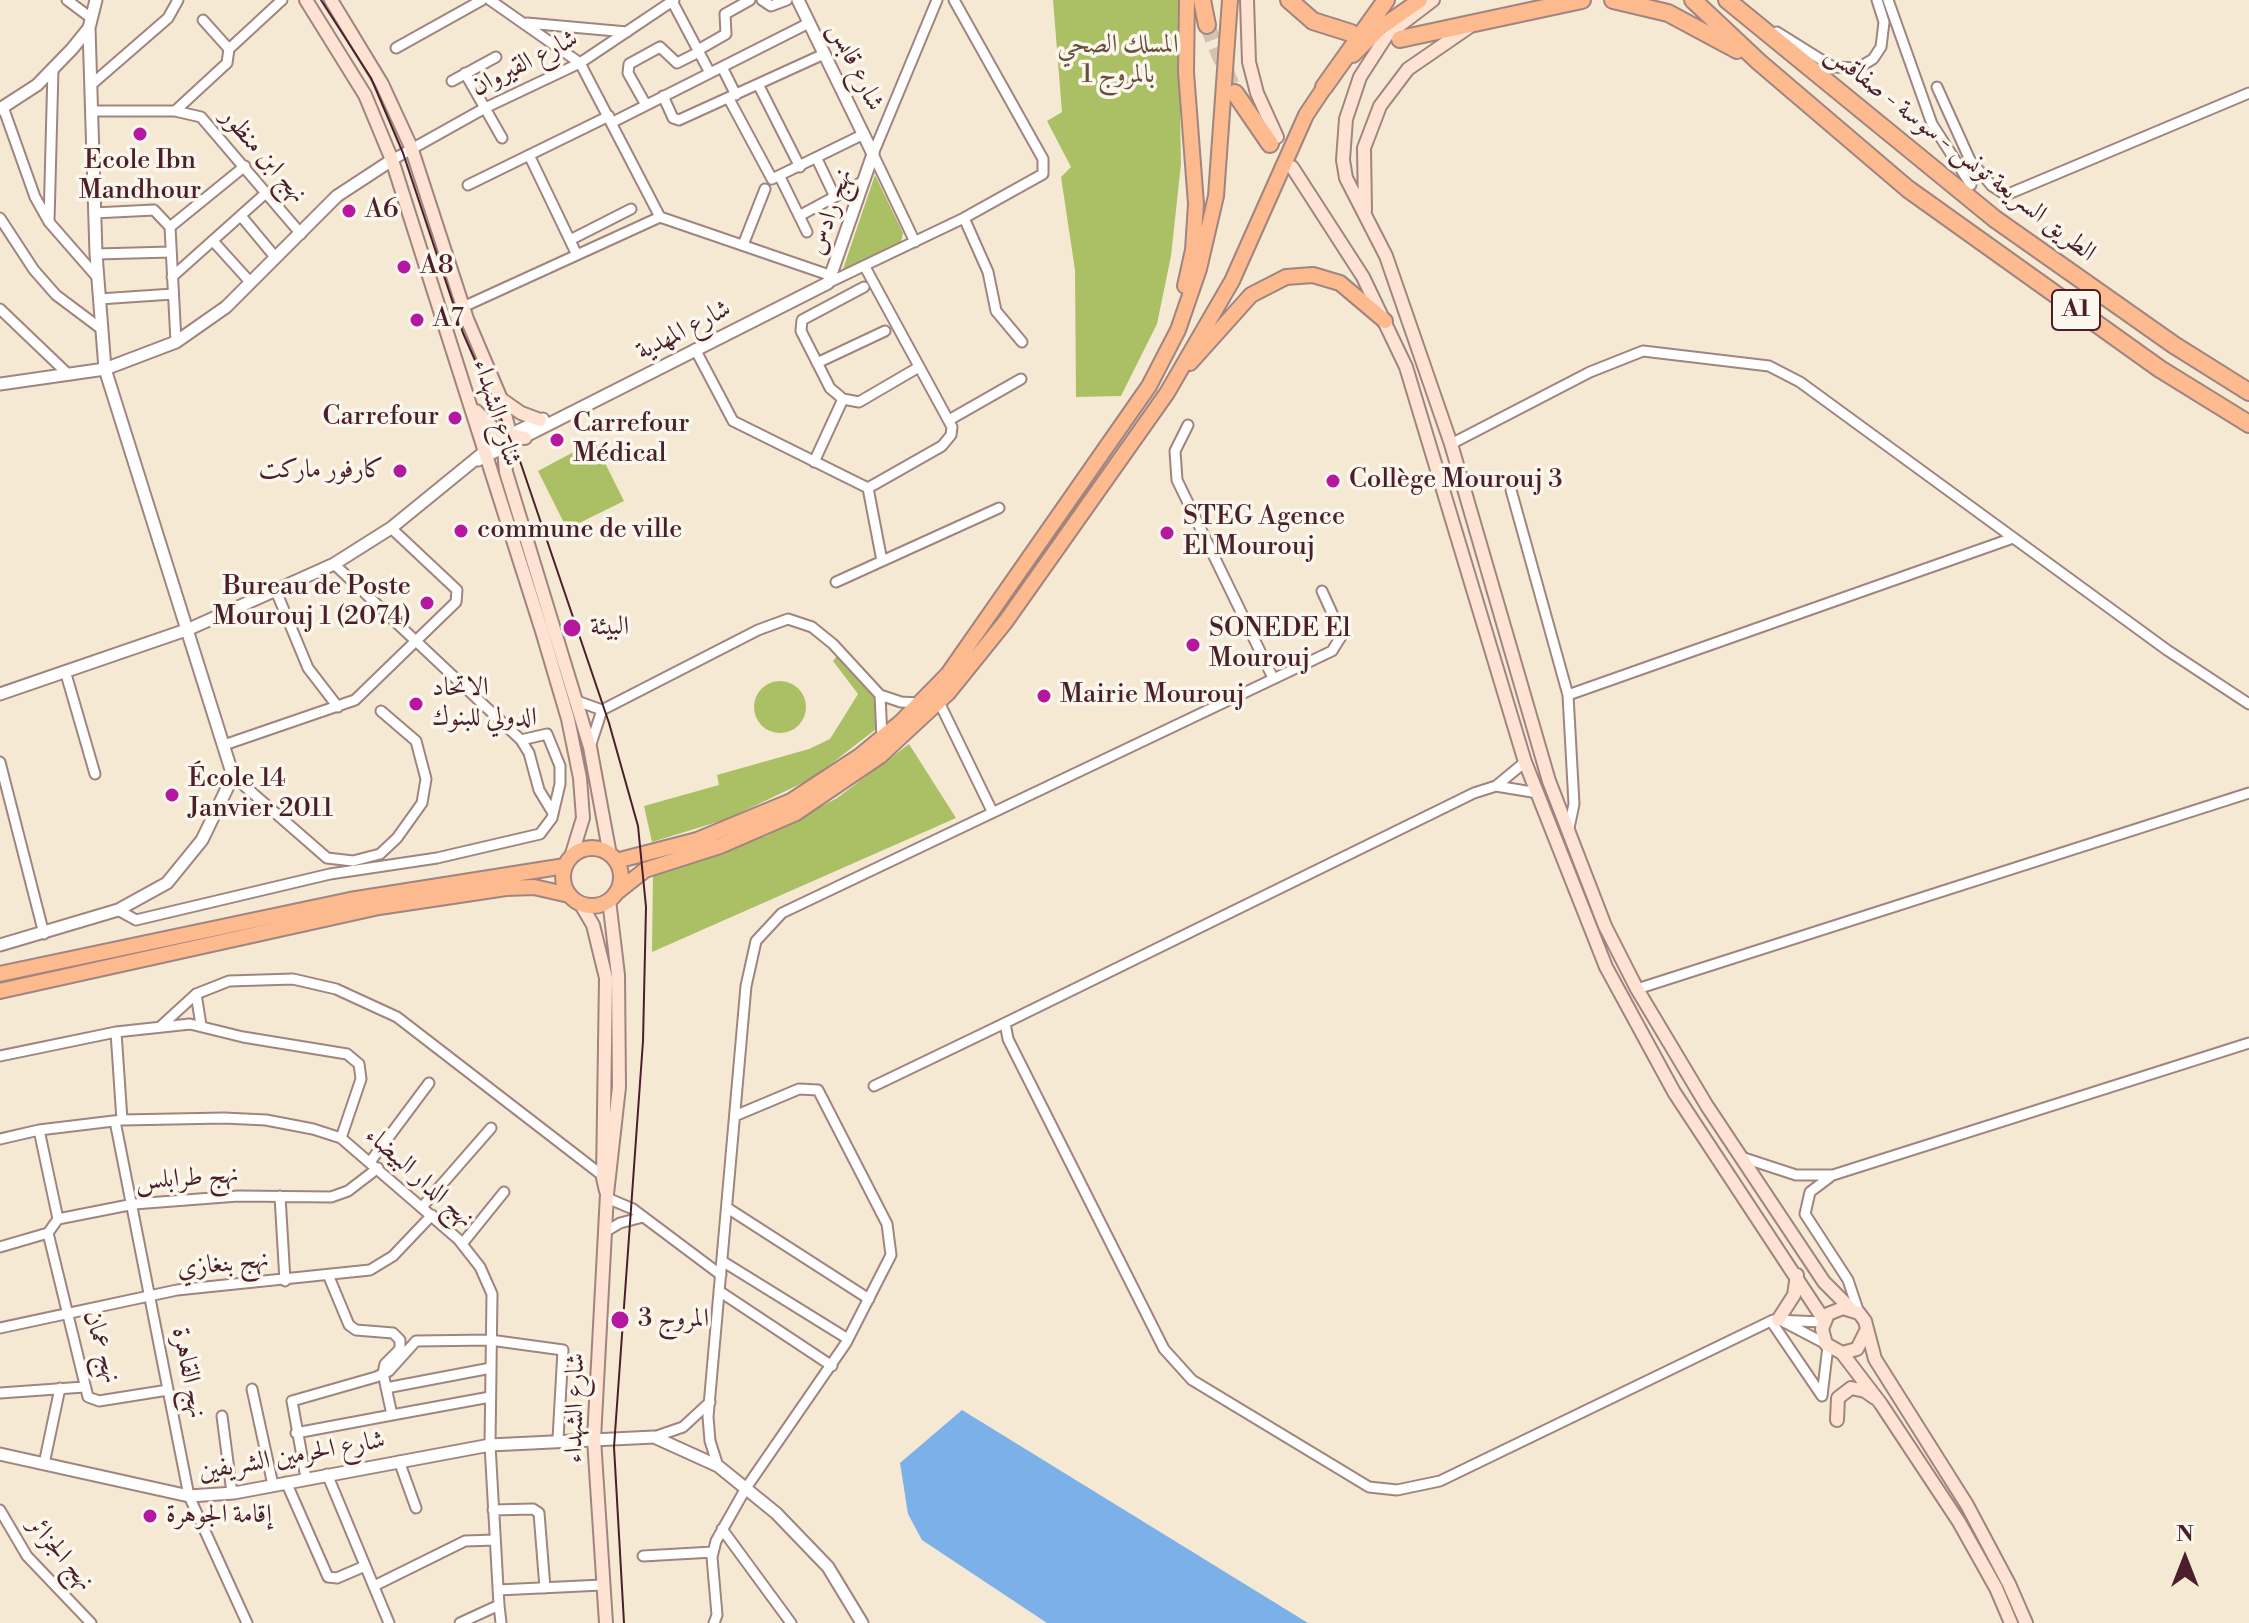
<!DOCTYPE html>
<html>
<head>
<meta charset="utf-8">
<style>
  body { margin:0 }
  #map { position:relative; width:2249px; height:1623px; overflow:hidden; background:#f6e9d4; font-family:"Libre Bodoni",serif }
  canvas { display:block }
  .north { position:absolute; left:2145px; top:1519px; width:80px; height:80px; -webkit-text-stroke:6px #fbf7ec; paint-order:stroke; rotate:0deg; font-size:22px; font-weight:700; line-height:32px; text-align:center; color:#4a1f2b }
  .north::after { content:''; display:block; margin:auto; width:28px; height:36px; background:#4a1f2b; clip-path:polygon(50% 0,100% 100%,50% 72%,0 100%) }
</style>
</head>
<body>
<div id="map">
<canvas width="2249" height="1623"></canvas>
<div class="north">N</div>
</div>
<script>
const c = document.querySelector('canvas').getContext('2d');
c.lineJoin = 'round';
function fill(path, color) { c.fillStyle = color; c.fill(path, 'evenodd'); }
const toPath = rows => new Path2D(rows.map(r => 'M' + r).join(''));
function strokePath(path, color, width, dash) { c.strokeStyle = color; c.lineWidth = width; c.lineCap = dash ? 'butt' : 'round'; c.setLineDash(dash || []); c.stroke(path); }
function label(font, color, halo, rows, align = 'center') {
  c.font = font + ' "Libre Bodoni",Amiri,serif'; c.lineWidth = 7; c.setLineDash([]); c.textBaseline = 'middle'; c.strokeStyle = halo; c.fillStyle = color; for (const [text, x, y, turn = 0] of rows) {
    c.save(); c.translate(x, y); c.rotate((+turn || 0) * Math.PI / 180); c.textAlign = isNaN(turn) ? turn : align; if (halo) c.strokeText(text, 0, 0); c.fillText(text, 0, 0); c.restore();
  }
}
const green = toPath([
  [1053,0,1178,0,1181,164,1171,256,1157,324,1121,396,1076,397,1075,270,1061,177,1071,167,1047,121,1062,112],
  [875,175,903,233,901,243,843,269],
  [594,441,624,501,567,529,538,471],
  [837,656,875,699,879,710,876,729,813,778,727,819,652,842,644,806,719,785,717,775,809,749,830,739,858,694,833,661],
  '754 707a26 26 0 1 1 52 0a26 26 0 1 1-52 0Z',
  [909,744,956,818,652,952,653,873,766,836,837,798]
]);
const water = toPath([
  [962,1410,1308,1623,1047,1623,922,1540,908,1514,900,1463]
]);
const motorwayTunnel = toPath([
  [1207,25,1235,93]
]);
const minor = toPath([
  [67,0,91,18],
  [490,0,580,63,660,217,832,276],
  [762,0,771,6,787,0],
  [1888,0,1932,124,1971,185],
  [672,1,710,73],
  [203,20,229,49],
  [527,23,627,32],
  [1777,32,1833,67,1858,68,1873,59,1881,47,1884,22,1877,0],
  [396,48,482,0],
  [698,50,726,34,725,14,750,0],
  [722,67,736,95],
  [465,73,502,138],
  [452,81,496,57],
  [92,84,168,18,178,0],
  [759,86,800,167],
  [1937,87,1970,160,1992,186,2006,195,2249,93],
  [663,96,673,118,679,120,824,54],
  [729,99,772,179,864,134],
  [646,105,628,73,629,64,660,47,677,63,699,52],
  [3,107,35,197,49,222,97,277],
  [92,111,175,111,201,117,301,234],
  [175,111,227,63,229,49,282,0],
  [613,122,809,23],
  [529,155,577,255],
  [817,159,835,197],
  [392,160,485,108,580,63,674,0],
  [780,177,807,232],
  [468,185,609,116],
  [94,213,154,210,170,227],
  [241,216,276,258],
  [799,216,864,181],
  [0,218,34,270,56,295,100,328],
  [964,218,988,272,996,311,1022,342],
  [49,222,53,69],
  [570,240,631,209],
  [213,241,251,283],
  [915,242,873,154,937,0],
  [743,245,765,189],
  [96,254,171,252],
  [172,277,267,192],
  [828,283,964,218,1043,174,1043,159,954,0],
  [864,287,802,320,801,331,830,388,843,399,859,402,919,367],
  [99,299,173,294],
  [463,307,660,217],
  [0,309,69,375],
  [176,342,170,227,245,166],
  [695,349,733,421,868,488,942,446,951,435,952,427,865,267],
  [817,363,885,331],
  [949,420,1021,379],
  [1188,425,1175,451,1177,480,1273,678],
  [1451,444,1590,372,1643,351,1769,366,1800,382,2167,650,2249,704],
  [814,462,843,399],
  [868,488,882,561],
  [1511,490,1568,695,1574,804,1569,828],
  [334,564,521,740,529,753,539,790,553,813],
  [836,582,999,508],
  [276,591,308,668,338,707],
  [66,674,95,774],
  [880,695,882,738],
  [1568,695,2013,538],
  [577,701,602,710,758,630,788,619,812,627,833,644,880,695,901,702,919,703],
  [939,702,992,811],
  [224,745,355,700,456,602,457,590,391,528],
  [590,747,602,710],
  [0,762,44,934],
  [233,776,327,858,353,861,380,854,397,838,422,803,426,779,416,741,381,711],
  [1496,786,1525,762],
  [1538,793,1496,786,1474,793,1005,1023,1008,1039,1164,1349,1192,1380,1369,1487,1397,1490,1440,1481,1773,1320,1823,1322],
  [118,910,136,920,330,874,437,858,540,834,552,818,560,784,560,766,547,734,521,740],
  [1637,989,2249,793],
  [196,994,201,1025],
  [161,1026,196,994,229,981,293,979,336,989,397,1017,607,1179],
  [116,1032,122,1120],
  [0,1056,116,1032,190,1024,243,1037,347,1054,359,1064,361,1079,341,1138],
  [874,1086,1005,1023],
  [115,1121,189,1496,247,1623],
  [39,1130,58,1219],
  [0,1139,39,1130,122,1120,224,1118,266,1120,313,1129,341,1138,458,1239,480,1267,492,1294,490,1445,499,1605,460,1623],
  [1741,1157,1796,1175,1833,1175,2249,1043],
  [370,1162,429,1083],
  [1830,1177,1810,1192,1805,1214,1848,1280,1859,1313],
  [280,1196,285,1281],
  [607,1198,633,1209,721,1275],
  [422,1207,491,1128],
  [729,1209,869,1299],
  [605,1232,620,1223,643,1217],
  [48,1233,88,1397,99,1401,168,1390],
  [462,1244,504,1192],
  [0,1247,48,1233,58,1219,134,1204,238,1196,331,1197,348,1191,378,1168],
  [722,1261,848,1339],
  [329,1277,349,1325,356,1330,393,1333,400,1340,400,1349,385,1364,383,1373,392,1415,490,1397],
  [719,1291,832,1366],
  [1771,1321,1822,1396],
  [1784,1322,1826,1344],
  [0,1328,177,1290,370,1270,393,1256,432,1215],
  [386,1388,491,1368],
  [252,1389,273,1485],
  [0,1393,84,1387],
  [1822,1396,1828,1346],
  [222,1416,232,1493],
  [296,1433,392,1415],
  [654,1437,683,1427,710,1402],
  [399,1461,416,1508],
  [44,1464,60,1388],
  [718,1466,710,1441,708,1417,746,986,756,941,782,913,1332,651,1342,635,1322,591],
  [327,1474,389,1623],
  [306,1478,292,1401,376,1377,389,1371,416,1341,490,1340,563,1350,558,1439],
  [286,1482,328,1577,337,1578,365,1566],
  [0,1510,27,1556,91,1623],
  [493,1510,533,1509,539,1513,545,1588],
  [722,1529,791,1623],
  [643,1556,713,1552],
  [374,1586,465,1541,495,1540],
  [498,1590,602,1585],
  [499,1605,501,1623],
  [714,1623,717,1615,712,1557,716,1541,746,1488,846,1343,891,1255,887,1224,818,1090,799,1089,737,1115]
]);
const tertiary = toPath([
  [0,109,37,85,72,49,89,28,96,0],
  [0,384,105,369,176,342,226,307,337,196,392,160],
  [478,460,828,283,873,154,798,0],
  [0,694,189,629,334,564,391,528,499,440,543,419],
  [0,945,118,910,167,883,202,840,233,776,105,369,96,254,89,28],
  [0,1454,189,1496,234,1493,490,1445,654,1437,718,1466,776,1513,828,1567,862,1623]
]);
const secondary = toPath([
  [306,0,365,95,392,160,542,631,568,719,580,778,583,818,571,857],
  [331,0,382,84,411,147,467,319,501,399,508,426,504,450,506,472,590,747,610,855],
  [1247,0,1249,62,1257,93,1277,137],
  [1433,0,1387,35,1360,77,1346,119,1343,160,1346,178,1386,256,1451,444,1549,781,1605,926,1637,989,1707,1106,1824,1282,1851,1309],
  [1292,167,1363,277,1406,367,1525,762,1606,967,1674,1092,1824,1320],
  [1365,211,1364,148,1380,106,1408,69,1469,27],
  [501,399,521,413,540,420],
  [476,411,496,431,525,438],
  [580,903,593,925,606,978,603,1178,606,1191],
  [1778,1320,1794,1295,1797,1275],
  [1867,1329,1857,1349,1842,1353,1826,1344,1822,1329,1828,1314,1843,1308,1859,1313,1865,1321,1875,1359,1967,1505,2009,1584,2026,1623],
  [1842,1353,1881,1404,1959,1522,1996,1588,2011,1623],
  [1837,1420,1838,1398,1851,1388,1865,1391,1875,1398],
  [606,1623,594,1439,607,1194,619,1087,618,975,609,900]
]);
const trunk = toPath([
  [1353,55,1380,28,1420,0],
  [1185,286,1193,250,1196,204,1186,72,1187,0],
  [1190,363,1251,295,1286,277,1313,275,1340,283,1385,321],
  '563 877a29 29 0 1 1 58 0a29 29 0 1 1-58 0Z',
  [616,861,697,840,791,801,861,755,901,722,948,674,1149,386,1178,330,1199,269,1216,196,1230,0],
  [616,893,645,870,720,846,796,813,880,756,948,693,1006,621,1167,393,1232,281,1306,115,1330,79],
  [0,974,350,900,565,866],
  [0,991,379,907,506,888,534,887,569,895]
]);
const motorway = toPath([
  [1202,0,1207,25],
  [1289,0,1313,21,1351,33],
  [1613,0,1668,13,1737,50],
  [1693,0,1759,62,1908,189,2160,369,2249,424],
  [1727,0,1995,219,2174,345,2249,392],
  [1400,39,1582,0],
  [1324,87,1386,0],
  [1235,93,1270,144]
]);
const tram = toPath([
  [321,0,371,78,403,153,463,333,521,464,609,723,638,826,646,907,643,1041,614,1447,624,1623]
]);
const markers = [
  [140,134,8,"#b5179e"],
  [349,211,8,"#b5179e"],
  [404,267,8,"#b5179e"],
  [417,320,8,"#b5179e"],
  [455,418,8,"#b5179e"],
  [557,440,8,"#b5179e"],
  [400,471,8,"#b5179e"],
  [1333,481,8,"#b5179e"],
  [461,531,8,"#b5179e"],
  [1167,533,8,"#b5179e"],
  [427,603,8,"#b5179e"],
  [572,628,10,"#b5179e"],
  [1193,645,8,"#b5179e"],
  [1044,696,8,"#b5179e"],
  [416,704,8,"#b5179e"],
  [172,795,8,"#b5179e"],
  [620,1320,10,"#b5179e"],
  [150,1516,8,"#b5179e"]
];
const shields = [
  [2076,310,48]
];
const shieldNames = [
  ["A1",2076,310]
];
const parkNames = [
  ["المسلك الصحي",1118,46],
  ["بالمروج 1",1118,76]
];
const streetNames = [
  ["شارع القيروان",525,64,-27],
  ["شارع قابس",855,67,64],
  ["الطريق السريعة تونس - سوسة - صفاقس",1960,154,38],
  ["نهج ابن منظور",263,156,49],
  ["نهج رادس",831,212,-71],
  ["شارع المهدية",684,331,-27],
  ["شارع الشهداء",496,413,73],
  ["نهج الدار البيضاء",419,1178,42],
  ["نهج طرابلس",187,1179,-4],
  ["نهج بنغازي",223,1265,-6],
  ["نهج عمان",101,1347,73],
  ["نهج القاهرة",188,1373,79],
  ["شارع الشهداء",576,1408,-89],
  ["شارع الحرمين الشريفين",292,1457,-10],
  ["نهج الجزائر",60,1554,50]
];
const poiNames = [
  ["Ecole Ibn",140,162,"center"],
  ["Mandhour",140,192,"center"],
  ["A6",365,211],
  ["A8",420,267],
  ["A7",433,320],
  ["Carrefour",439,418,"right"],
  ["Carrefour",573,425],
  ["Médical",573,455],
  ["كارفور ماركت",384,471,"right"],
  ["Collège Mourouj 3",1349,481],
  ["STEG Agence",1183,518],
  ["El Mourouj",1183,548],
  ["commune de ville",477,531],
  ["Bureau de Poste",411,588,"right"],
  ["Mourouj 1 (2074)",411,618,"right"],
  ["البيئة",590,628],
  ["SONEDE El",1209,630],
  ["Mourouj",1209,660],
  ["الاتحاد",432,689],
  ["الدولي للبنوك",432,719],
  ["Mairie Mourouj",1060,696],
  ["École 14",188,780],
  ["Janvier 2011",188,810],
  ["المروج 3",638,1320],
  ["إقامة الجوهرة",166,1516]
];
fill(green, '#abc064');
fill(water, '#7bb0e9');
strokePath(motorwayTunnel, '#d4c1b2', 16, [16, 8]);
strokePath(minor, '#a08480', 13);
strokePath(tertiary, '#a08480', 15);
strokePath(secondary, '#a08480', 16);
strokePath(trunk, '#a08480', 18);
strokePath(motorway, '#a08480', 20);
strokePath(minor, '#fff', 9);
strokePath(tertiary, '#fff', 11);
strokePath(secondary, '#fee3d2', 12);
strokePath(trunk, '#fcba8e', 14);
strokePath(motorway, '#fcba8e', 16);
strokePath(tram, '#4a1f2b', 2);
for (const [x, y, r, color] of markers) { const dot = new Path2D(); dot.arc(x, y, r, 0, 2 * Math.PI); c.fillStyle = color; c.fill(dot); strokePath(dot, '#fbf7ec', 3); }
for (const [x, y, w] of shields) { const box = new Path2D(); box.roundRect(x - w / 2, y - 20, w, 40, 6); c.fillStyle = '#fbf7ec'; c.fill(box); strokePath(box, '#4a1f2b', 2); }
label('bold 24px', '#4a1f2b', null, shieldNames);
label('26px', '#674f3c', '#fbf7ec', parkNames);
label('26px', '#4a1f2b', '#fbf7ec', streetNames);
label('26px', '#4a1f2b', '#fbf7ec', poiNames, 'left');
</script>
</body>
</html>
